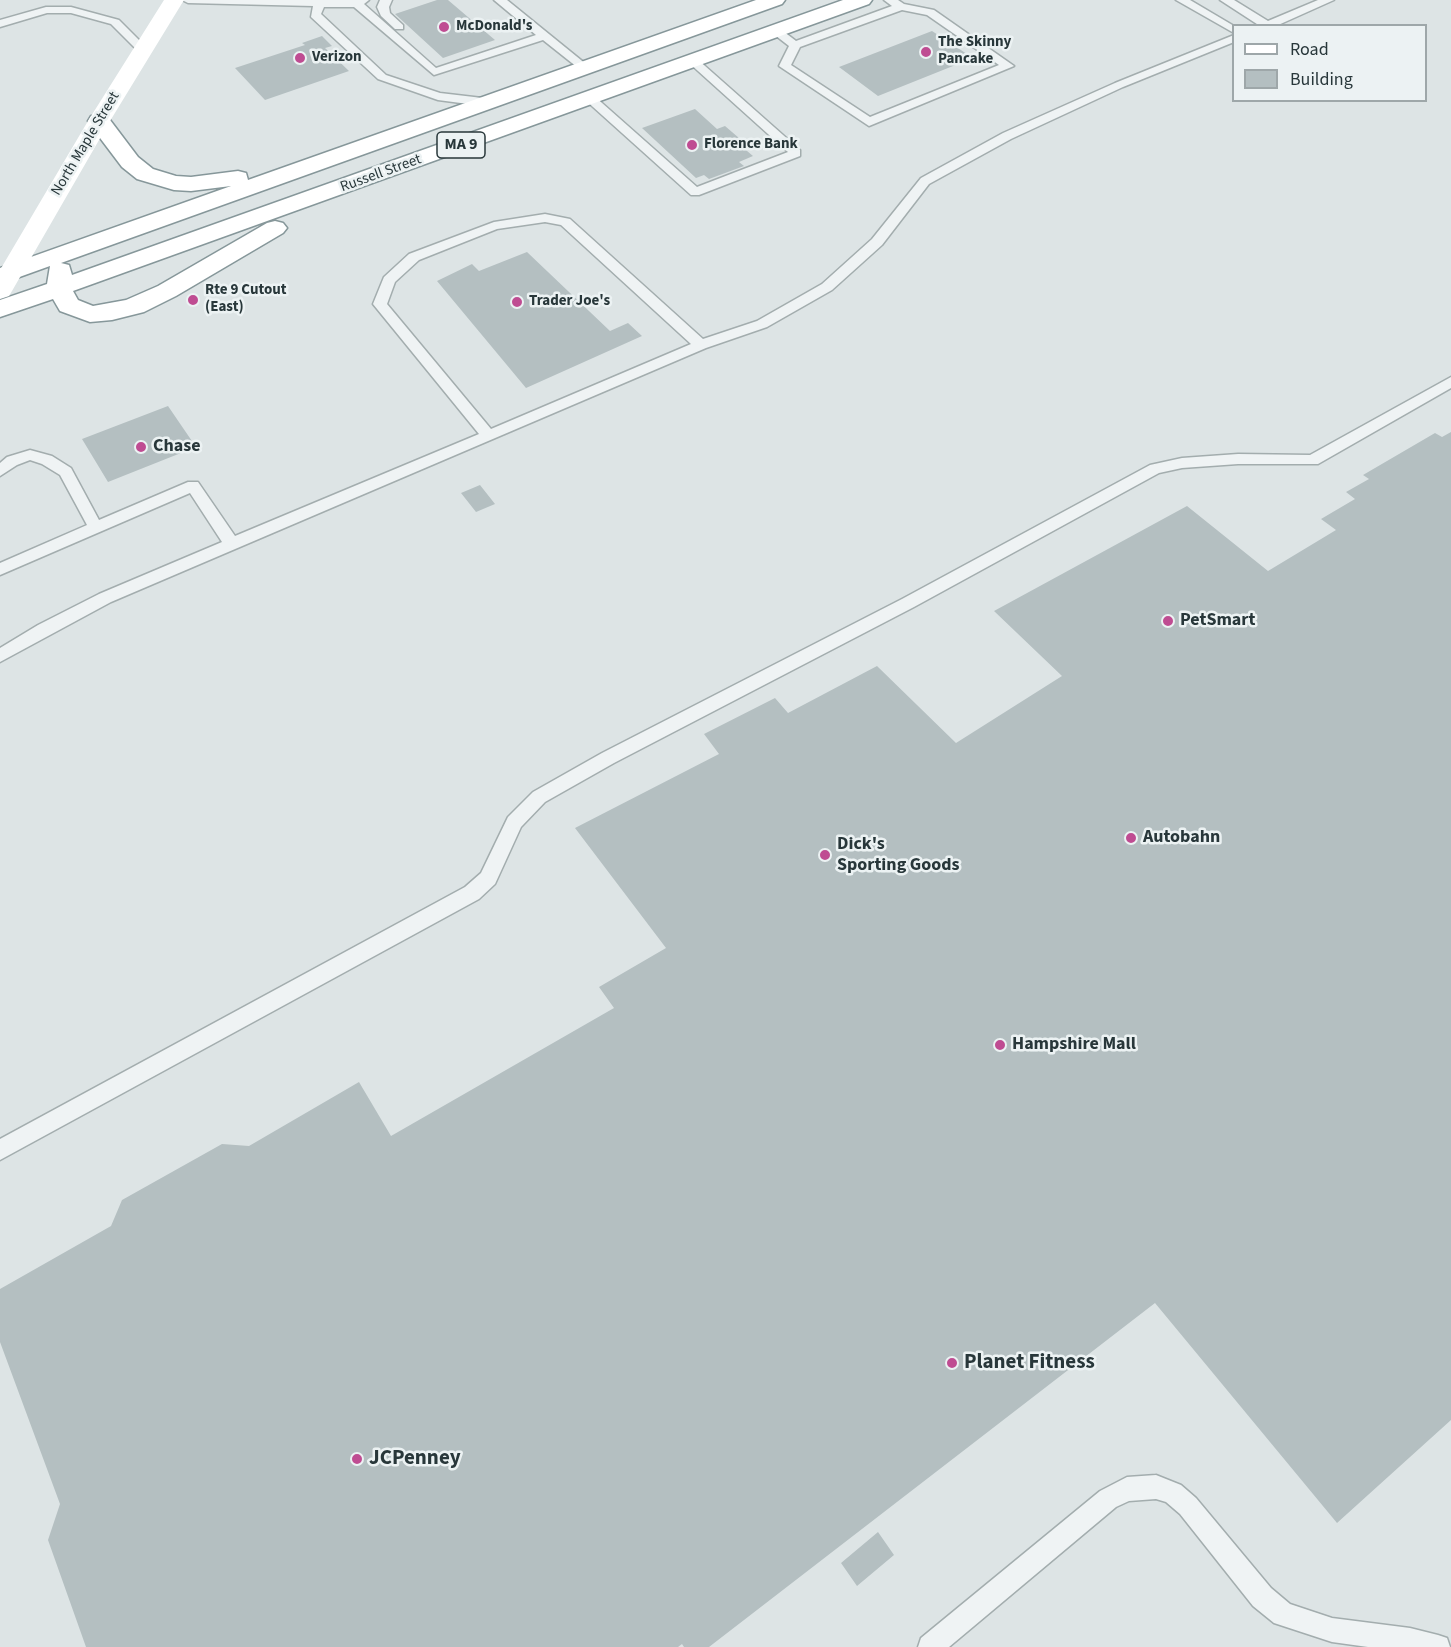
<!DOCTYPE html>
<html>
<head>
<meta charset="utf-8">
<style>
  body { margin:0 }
  #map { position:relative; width:1451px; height:1647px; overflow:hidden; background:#dde4e5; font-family:"Source Sans 3",sans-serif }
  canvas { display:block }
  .legend { position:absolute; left:1232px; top:24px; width:195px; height:78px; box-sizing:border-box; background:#ecf2f3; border:2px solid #9ea7a9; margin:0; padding:8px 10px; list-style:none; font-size:18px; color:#28373a }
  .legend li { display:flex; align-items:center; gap:12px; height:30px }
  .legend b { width:30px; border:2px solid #9ea7a9 }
</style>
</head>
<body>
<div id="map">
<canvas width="1451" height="1647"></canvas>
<ul class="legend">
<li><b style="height:8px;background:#fff"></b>Road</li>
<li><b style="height:16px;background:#b4bfc1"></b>Building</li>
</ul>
</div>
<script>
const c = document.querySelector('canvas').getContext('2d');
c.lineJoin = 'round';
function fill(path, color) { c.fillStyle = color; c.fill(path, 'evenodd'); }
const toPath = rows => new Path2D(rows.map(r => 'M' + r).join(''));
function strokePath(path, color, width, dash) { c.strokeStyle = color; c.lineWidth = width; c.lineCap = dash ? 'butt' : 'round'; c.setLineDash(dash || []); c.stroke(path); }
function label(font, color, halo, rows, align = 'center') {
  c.font = font + ' "Source Sans 3",sans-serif'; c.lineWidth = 5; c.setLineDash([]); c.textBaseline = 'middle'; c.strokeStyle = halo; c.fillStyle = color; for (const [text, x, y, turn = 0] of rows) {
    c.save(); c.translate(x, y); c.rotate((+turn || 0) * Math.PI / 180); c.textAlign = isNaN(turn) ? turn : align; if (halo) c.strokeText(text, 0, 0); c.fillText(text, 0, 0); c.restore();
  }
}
const building = toPath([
  [437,0,448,0,495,40,443,58,395,14],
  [932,31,973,58,878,96,839,67],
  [322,36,332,46,325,48,349,71,265,100,235,68,305,45,302,43],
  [695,109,717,129,725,126,739,138,734,140,753,156,739,162,744,166,709,179,704,175,696,178,642,128],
  [527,252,610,331,628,323,642,336,526,388,437,281,472,264,479,271],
  [168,406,196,447,108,482,82,439],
  [1451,432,1451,1420,1337,1523,1155,1303,709,1647,684,1647,682,1644,678,1647,86,1647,48,1540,60,1504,0,1342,0,1289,111,1226,122,1200,222,1144,249,1146,359,1082,391,1136,614,1008,599,987,666,948,575,828,719,754,704,734,775,698,788,713,877,666,956,743,1062,676,994,611,1187,506,1268,571,1336,530,1321,519,1355,499,1346,492,1369,479,1363,475,1435,433,1442,437],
  [480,485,495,504,476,512,461,493],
  [878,1532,894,1555,857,1586,841,1563]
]);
const service = toPath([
  [182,0,369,0,364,4,436,68,536,35,494,0,507,0,592,69,582,71,543,40,434,75,354,7,324,7,321,14,386,75,440,93,491,99,497,103,491,107,438,100,378,79,311,17,313,6,188,3,182,0],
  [380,0,392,0,389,7,390,13,403,25,403,29,395,29,381,16,377,7,380,0],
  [884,0,898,0,904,4,934,10,1014,66,869,126,779,66,789,46,771,32,771,28,779,28,796,41,892,6,884,0],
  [902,10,927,15,999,65,870,117,791,65,800,47,902,10],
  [1176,0,1190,0,1234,26,1234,33,1176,0],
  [1220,0,1234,0,1268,21,1318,0,1334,0,1276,26,1260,26,1220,0],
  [46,7,71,7,119,20,149,50,139,52,111,24,71,13,47,13,0,27,0,20,46,7],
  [1234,35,1234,42,1123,87,1011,139,929,184,882,245,832,290,767,327,706,348,111,602,0,662,0,648,38,625,99,594,222,542,190,493,0,575,0,563,87,525,60,475,42,464,30,460,17,465,0,476,0,463,7,457,30,450,52,456,71,468,99,520,188,482,198,482,235,536,479,434,373,304,384,277,409,254,494,222,545,214,570,219,703,339,757,321,822,284,872,239,921,178,1003,133,1115,83,1234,35],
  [545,222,561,225,691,344,491,429,387,304,395,282,419,260,497,229,545,222],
  [688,58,696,58,800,150,800,156,699,195,691,195,583,98,593,95,697,187,788,152,688,62,688,58],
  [1451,377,1451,388,1318,464,1238,464,1182,468,1159,473,914,607,614,763,545,802,521,827,495,884,479,899,0,1160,0,1139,465,887,481,873,508,817,533,792,602,753,902,599,1150,465,1182,458,1238,454,1310,455,1451,377],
  [1156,1475,1181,1485,1196,1498,1271,1588,1290,1604,1332,1618,1410,1628,1438,1635,1447,1638,1450,1647,1368,1647,1332,1642,1274,1623,1253,1606,1180,1514,1166,1502,1156,1499,1129,1501,1116,1507,949,1647,918,1647,921,1638,1100,1491,1127,1477,1156,1475]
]);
const secondary = toPath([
  [164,0,184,0,110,121,12,291,9,296,0,299,0,270,88,121,164,0]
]);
const trunk = toPath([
  [756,0,785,0,782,4,61,263,69,265,72,275,843,0,872,0,869,4,73,291,78,300,93,306,126,300,158,286,267,223,275,221,283,223,287,228,283,233,176,296,144,312,112,320,90,322,60,311,53,299,0,317,0,300,47,284,50,266,0,284,0,268,231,186,191,191,174,190,137,179,122,167,91,126,88,121,91,116,107,116,138,157,153,169,176,176,191,177,238,171,246,173,248,180,756,0]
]);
const markers = [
  [444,27,6,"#bf4c92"],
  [926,52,6,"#bf4c92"],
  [300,58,6,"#bf4c92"],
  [692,145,6,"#bf4c92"],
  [193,300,6,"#bf4c92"],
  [517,302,6,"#bf4c92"],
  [141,447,6,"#bf4c92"],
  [1168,621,6,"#bf4c92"],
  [1131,838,6,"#bf4c92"],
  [825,855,6,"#bf4c92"],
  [1000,1045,6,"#bf4c92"],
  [952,1363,6,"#bf4c92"],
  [357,1459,6,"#bf4c92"]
];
const farPoinames = [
  ["McDonald's",456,27],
  ["The Skinny",938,43],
  ["Pancake",938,60],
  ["Verizon",312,58],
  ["Florence Bank",704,145],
  ["Rte 9 Cutout",205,291],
  ["(East)",205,308],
  ["Trader Joe's",529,302]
];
const farStreetnames = [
  ["North Maple Street",86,144,-59],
  ["Russell Street",381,174,-20]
];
const shields = [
  [461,145,48]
];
const shieldNames = [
  ["MA 9",461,145]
];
const poiNames = [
  ["Chase",153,447],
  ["PetSmart",1180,621],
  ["Autobahn",1143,838],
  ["Dick's",837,845],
  ["Sporting Goods",837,866],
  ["Hampshire Mall",1012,1045]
];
const nearPoinames = [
  ["Planet Fitness",964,1363],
  ["JCPenney",369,1459]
];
fill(building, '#b4bfc1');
strokePath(service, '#a3adae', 3);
strokePath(trunk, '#86979a', 3);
fill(service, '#eff3f4');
fill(secondary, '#fff');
fill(trunk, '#fff');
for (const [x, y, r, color] of markers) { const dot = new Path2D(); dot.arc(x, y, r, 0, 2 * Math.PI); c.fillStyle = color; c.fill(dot); strokePath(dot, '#ecf2f3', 2); }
label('bold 15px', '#28373a', '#ecf2f3', farPoinames, 'left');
label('15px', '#28373a', '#ecf2f3', farStreetnames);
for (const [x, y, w] of shields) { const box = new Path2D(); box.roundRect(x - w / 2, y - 13, w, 26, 4.5); c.fillStyle = '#ecf2f3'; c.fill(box); strokePath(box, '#28373a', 1.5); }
label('bold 16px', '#28373a', null, shieldNames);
label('bold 18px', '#28373a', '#ecf2f3', poiNames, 'left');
label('bold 21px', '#28373a', '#ecf2f3', nearPoinames, 'left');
</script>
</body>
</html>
